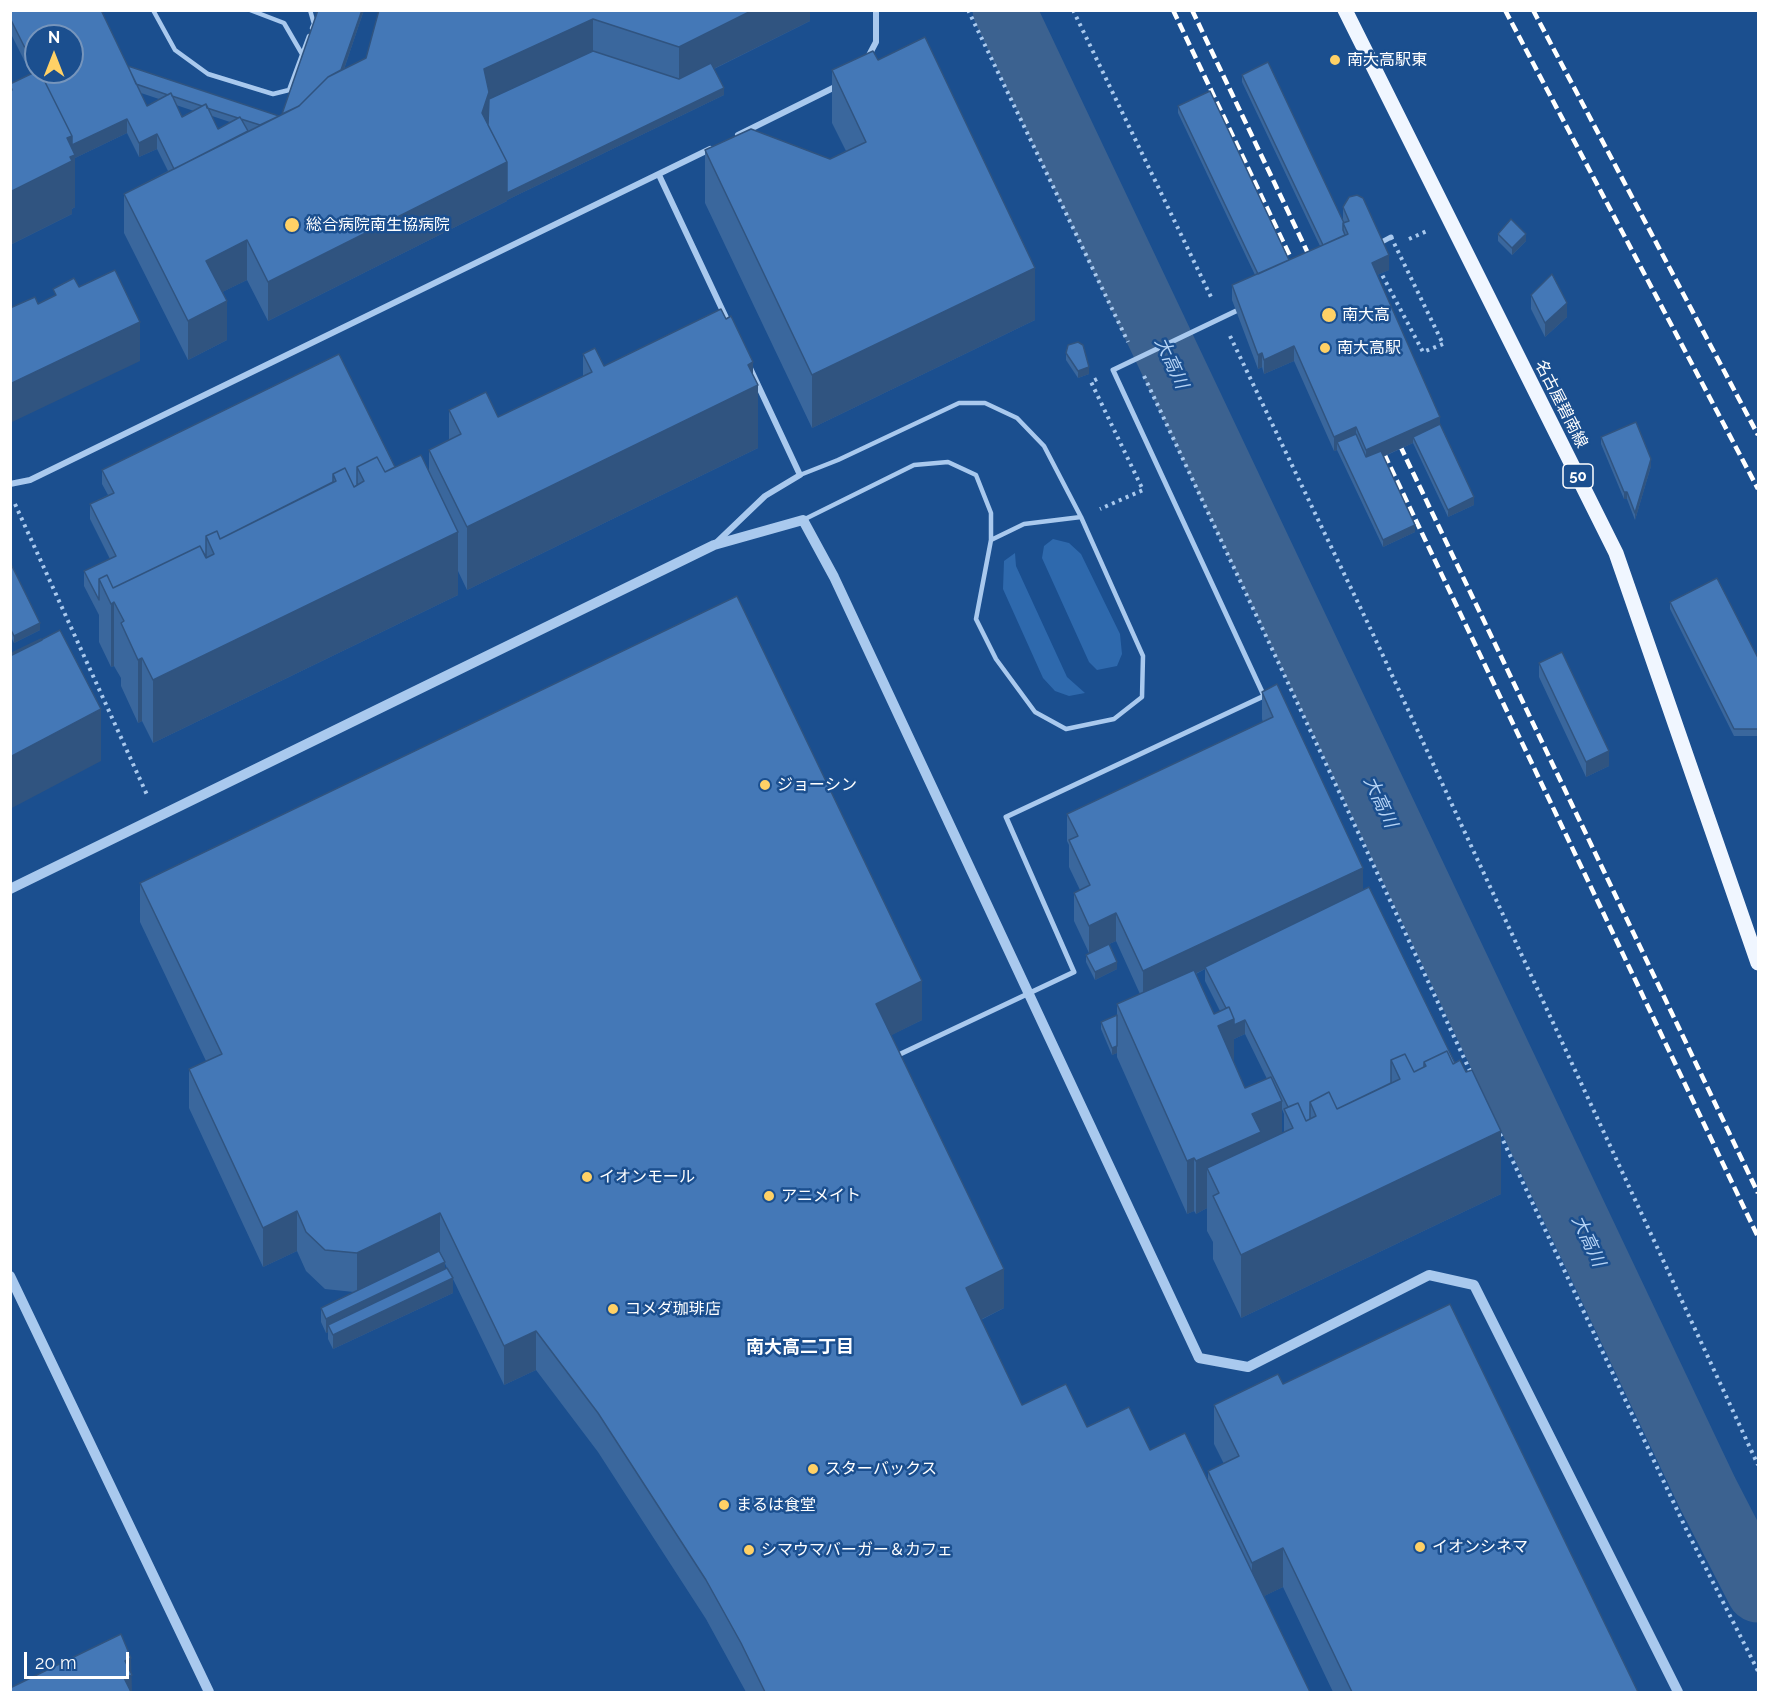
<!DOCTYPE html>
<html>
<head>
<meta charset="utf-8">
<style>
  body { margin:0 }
  #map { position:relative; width:1769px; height:1703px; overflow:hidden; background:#1b4f8f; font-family:Raleway,sans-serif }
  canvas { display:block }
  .frame { position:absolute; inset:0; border:12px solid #fff; pointer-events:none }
  .north { position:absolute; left:24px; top:24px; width:60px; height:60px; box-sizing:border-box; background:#1b4f8f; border:2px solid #7695bc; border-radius:50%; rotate:0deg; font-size:16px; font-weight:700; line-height:24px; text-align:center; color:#fff }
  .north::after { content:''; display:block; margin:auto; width:21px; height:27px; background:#ffd166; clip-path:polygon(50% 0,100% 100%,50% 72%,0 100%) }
  .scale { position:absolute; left:24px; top:1652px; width:105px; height:27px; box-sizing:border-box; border:3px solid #fff; border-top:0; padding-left:8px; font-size:18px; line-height:21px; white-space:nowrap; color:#fff; -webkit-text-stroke:4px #1b4f8f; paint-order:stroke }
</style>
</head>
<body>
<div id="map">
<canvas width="1769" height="1703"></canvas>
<div class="frame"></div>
<div class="north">N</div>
<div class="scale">20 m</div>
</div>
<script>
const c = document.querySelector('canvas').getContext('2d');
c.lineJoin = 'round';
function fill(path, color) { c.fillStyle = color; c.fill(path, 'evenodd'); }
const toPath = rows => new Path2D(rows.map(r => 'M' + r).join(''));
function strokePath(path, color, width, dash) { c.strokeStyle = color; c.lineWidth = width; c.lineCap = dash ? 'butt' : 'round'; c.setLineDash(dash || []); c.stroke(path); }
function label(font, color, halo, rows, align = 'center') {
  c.font = font + ' Raleway,"Noto Sans JP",sans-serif'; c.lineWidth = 5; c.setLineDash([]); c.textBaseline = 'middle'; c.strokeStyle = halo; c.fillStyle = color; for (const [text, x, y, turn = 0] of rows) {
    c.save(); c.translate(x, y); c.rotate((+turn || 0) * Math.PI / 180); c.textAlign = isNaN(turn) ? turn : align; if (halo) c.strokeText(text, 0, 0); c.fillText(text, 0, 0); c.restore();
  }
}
const green = toPath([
  [1053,539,1069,543,1081,554,1120,634,1122,654,1117,666,1097,670,1089,662,1042,558,1044,546],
  [1015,553,1016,566,1067,677,1085,693,1069,696,1055,691,1043,678,1003,589,1004,561]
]);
const river = toPath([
  [1004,10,1707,1492,1758,1591]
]);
const path = toPath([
  [968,10,1128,342],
  [1073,10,1212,299],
  [1409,239,1427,231],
  [1379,269,1423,352,1443,344],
  [1230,336,1372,632,1758,1465],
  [1144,376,1471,1073],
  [1097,379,1091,382,1143,490,1100,509],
  [15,504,148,797],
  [1500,1134,1687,1531,1758,1671]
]);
const service = toPath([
  [153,10,175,50,208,74,273,94,289,90,309,36],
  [250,10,284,23,302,54],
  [310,10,314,24,312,28],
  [800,475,838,460,959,403,985,403,1017,418,1044,446,1081,517,1143,656,1142,697,1114,719,1066,729,1035,712,996,659,976,619,991,540,991,513,976,475,948,462,914,465,803,520],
  [991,540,1024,524,1081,517]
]);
const pedestrian = toPath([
  [1378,244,1391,237]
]);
const minor = toPath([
  [867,59,876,42,876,10],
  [738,135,839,85],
  [659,175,729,324],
  [10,484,30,480,710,149],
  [718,541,765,496,800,475,750,368]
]);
const tertiary = toPath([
  [10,889,714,545,803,520,834,577,1199,1358,1248,1367,1429,1275,1474,1285,1678,1692],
  [10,1276,209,1692]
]);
const primary = toPath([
  [1345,10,1616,553,1758,963]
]);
const rail = toPath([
  [1173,10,1298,273],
  [1192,10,1315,268],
  [1505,10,1758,489],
  [1533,10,1758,435],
  [1394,433,1758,1193],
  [1378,441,1758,1237]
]);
const pathBridge = toPath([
  [1391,237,1443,344]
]);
const pedestrianBridge = toPath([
  [894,1057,1074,972,1006,817,1264,696,1113,370,1236,311]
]);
const wall = toPath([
  [10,10,128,66,279,116,282,114,364,10,344,69,366,58,379,10,810,10,810,21,714,69,724,95,507,200,507,201,268,321,247,280,222,292,227,340,188,360,124,233,124,194,168,171,157,149,139,157,127,133,75,158,75,207,72,209,72,214,10,245,10,84,31,74,10,32],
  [36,36,72,72,36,72],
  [141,93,159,99,147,106],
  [176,105,194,111,182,117],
  [212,116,230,122,218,129],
  [878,60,1035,320,812,428,705,203,705,150,830,159,846,151,832,123,832,70],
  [1242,75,1343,220,1343,207,1389,270,1377,275,1474,505,1448,517,1413,443,1383,457,1415,532,1383,547,1337,450,1334,451,1294,361,1264,374,1262,367,1258,369,1232,300,1232,285,1255,275,1178,113,1178,106,1289,260,1320,246,1242,82],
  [1498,234,1526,241,1512,255,1498,241],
  [1531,295,1567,317,1545,337,1531,309],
  [1066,353,1089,374,1078,378,1066,360],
  [583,354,604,366,753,376,758,448,467,590,458,571,458,595,153,743,142,721,138,723,121,686,121,678,114,666,111,667,99,642,99,615,84,586,84,571,110,559,90,519,90,504,108,495,102,484,102,470,395,467,429,473,429,450,449,440,449,410,498,417,583,376],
  [1601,437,1651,466,1635,520,1627,499,1624,499,1601,444],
  [10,562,40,630,14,643,10,635],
  [1670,602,1758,658,1758,736,1734,736,1670,609],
  [1539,663,1609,766,1586,777,1539,677],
  [1262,692,1363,890,1501,1194,1241,1318,1213,1259,1213,1242,1207,1231,1207,1208,1196,1214,1194,1211,1187,1214,1117,1057,1117,1053,1112,1055,1101,1029,1101,1022,1117,1015,1117,1004,1140,994,1116,941,1089,953,1074,921,1074,893,1080,890,1069,867,1069,845,1067,841,1067,814,1263,722,1262,719],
  [1205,969,1205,981,1220,1011,1214,1014,1196,974],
  [1245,1034,1267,1079,1245,1088,1234,1064,1234,1039],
  [1282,1109,1284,1114,1284,1132,1282,1133],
  [140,883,922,1020,891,1035,1004,1308,981,1320,1022,1405,1150,1450,1208,1481,1208,1471,1224,1464,1214,1444,1214,1405,1283,1384,1638,1692,1333,1692,1283,1587,1264,1596,1310,1692,746,1692,706,1619,598,1452,536,1370,504,1385,453,1279,453,1293,333,1349,328,1339,328,1332,326,1333,321,1322,321,1308,354,1292,325,1289,306,1271,297,1251,263,1267,189,1108,189,1069,206,1061,140,922],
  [440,1252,447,1268,445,1269],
  [1086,955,1117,969,1095,980,1086,962]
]);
const shadedWall = toPath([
  [362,10,364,10,328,116,299,145],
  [753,10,810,10,810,21,679,86,679,47],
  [593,19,593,58,489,131,482,113,484,69],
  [724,88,724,95,507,200,507,201,268,321,268,282,507,162],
  [127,119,127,133,75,158,75,207,72,209,72,214,10,245,10,192,67,138,72,136,72,156,72,145],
  [157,134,157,149,139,157,139,143],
  [1526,234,1526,241,1512,255,1512,248],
  [247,240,247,280,206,300,206,261],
  [1389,255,1389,270,1372,277,1372,263],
  [1035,268,1035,320,812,428,812,375],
  [227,301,227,340,188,360,188,321],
  [1567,303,1567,317,1545,337,1545,323],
  [140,322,140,361,10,423,10,384],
  [1294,346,1294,361,1264,374,1264,360],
  [1262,353,1262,367,1258,369,1258,355],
  [753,362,753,387,758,385,758,448,467,590,467,527,748,365],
  [1089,367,1089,374,1078,378,1078,371],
  [1440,417,1440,432,1413,437,1413,443,1366,464,1366,450],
  [1356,427,1356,442,1337,442,1337,450,1334,451,1334,437],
  [1651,459,1651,466,1635,520,1635,513],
  [1624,492,1627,492,1627,499,1624,499],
  [1474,497,1474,505,1448,517,1448,510],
  [1415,525,1415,532,1383,547,1383,540],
  [458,532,458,595,153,743,153,680],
  [114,602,114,666,111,667,111,604],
  [40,623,40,630,14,643,14,636],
  [142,658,142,721,138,723,138,660],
  [101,709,101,761,10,809,10,757],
  [1609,751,1609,766,1586,777,1586,762],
  [1363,868,1363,896,1205,967,1205,969,1143,999,1143,971],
  [1116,913,1116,941,1089,953,1089,926],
  [1117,962,1117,969,1095,980,1095,972],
  [922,981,922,1020,876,1043,876,1004],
  [1234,1019,1245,1020,1245,1034,1234,1039,1234,1071,1218,1026],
  [1117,1046,1117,1053,1112,1055,1112,1048],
  [1282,1101,1282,1153,1219,1193,1207,1168,1207,1208,1196,1214,1196,1161,1252,1114],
  [1501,1131,1501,1194,1241,1318,1241,1255],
  [1194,1158,1194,1211,1187,1214,1187,1161],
  [297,1211,297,1251,263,1267,263,1228],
  [440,1213,440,1252,357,1292,357,1253],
  [445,1262,445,1277,328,1325,328,1332,326,1333,326,1319],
  [1004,1269,1004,1308,966,1327,966,1288],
  [453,1278,453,1293,333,1349,333,1335],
  [536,1331,536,1370,504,1385,504,1346],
  [1283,1548,1283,1587,1252,1602,1252,1563],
  [131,1658,132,1692,124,1692,125,1661]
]);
const building = toPath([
  [10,10,101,10,147,106,171,93,182,117,206,104,218,129,240,117,248,131,174,169,157,134,139,143,127,119,72,145,72,136,41,74,38,76,37,72,72,72,72,36,36,36,36,70,10,18,10,10],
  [318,10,362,10,341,70,328,77,299,106,282,114,318,10],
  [379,10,753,10,679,47,593,19,484,69,489,92,482,113,507,162,268,282,247,240,206,261,227,301,188,321,124,194,299,106,328,77,366,58,379,10],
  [925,37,1035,268,812,375,705,150,751,129,830,159,866,142,832,70,873,51,878,60,925,37],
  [593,51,679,79,711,63,724,88,507,193,507,162,488,125,489,99,593,51],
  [1268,62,1344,223,1343,223,1343,230,1345,235,1323,245,1242,75,1268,62],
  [128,66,279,116,260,125,241,119,240,117,238,118,207,108,206,104,202,106,172,96,171,93,168,95,136,84,128,66],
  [35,72,37,76,41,74,72,136,67,138,75,155,70,157,72,161,10,192,10,91,12,90,10,84,35,72],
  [1210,91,1289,260,1258,274,1178,106,1210,91],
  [1357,195,1363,198,1389,255,1372,263,1440,417,1366,450,1356,427,1334,437,1294,346,1264,360,1262,353,1258,355,1232,285,1348,234,1343,223,1349,221,1343,207,1349,197,1357,195],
  [1511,219,1526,234,1512,248,1498,234,1511,219],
  [115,270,140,322,10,384,10,308,35,297,38,304,56,295,53,289,74,278,79,287,115,270],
  [1552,274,1567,303,1545,323,1531,295,1552,274],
  [721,309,726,319,731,316,753,362,748,365,758,385,467,527,429,450,461,434,449,410,486,392,498,417,592,372,583,354,595,348,604,366,721,309],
  [1078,342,1083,345,1089,367,1078,371,1066,353,1068,345,1078,342],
  [339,354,395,467,385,472,377,457,357,467,357,485,354,487,345,468,333,474,333,482,220,539,217,531,206,536,206,557,200,546,113,588,107,575,99,579,99,600,84,571,116,556,90,504,114,493,102,470,339,354],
  [1636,422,1651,459,1635,513,1627,492,1624,492,1601,437,1636,422],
  [1440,424,1474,497,1448,510,1413,437,1440,424],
  [1356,434,1366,457,1381,451,1415,525,1383,540,1337,442,1356,434],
  [421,455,458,532,153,680,142,658,138,660,121,623,124,621,114,602,111,604,99,579,107,575,113,588,200,546,206,558,214,554,206,536,217,531,220,539,336,481,333,474,345,468,354,487,364,481,357,467,377,457,385,472,421,455],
  [10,562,40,623,14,636,10,628,10,562],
  [1717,578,1758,658,1758,729,1734,729,1670,602,1717,578],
  [737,596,922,981,876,1004,1004,1269,966,1288,1022,1405,1066,1384,1087,1427,1129,1407,1150,1450,1185,1433,1310,1692,765,1692,741,1643,706,1580,598,1413,536,1331,504,1346,440,1213,357,1253,325,1250,306,1232,297,1211,263,1228,189,1069,222,1054,140,883,737,596],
  [60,630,101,709,10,757,10,656,60,630],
  [41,639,42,640,10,656,10,654,41,639],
  [1562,652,1609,751,1586,762,1539,663,1562,652],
  [1277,684,1363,868,1143,971,1116,913,1089,926,1074,893,1090,885,1069,840,1078,836,1067,814,1273,717,1262,692,1277,684],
  [1369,887,1455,1063,1453,1064,1447,1051,1424,1062,1424,1067,1414,1072,1405,1054,1391,1060,1391,1083,1337,1109,1329,1092,1310,1102,1310,1119,1306,1121,1298,1103,1288,1107,1245,1020,1234,1025,1234,1019,1229,1007,1226,1008,1205,967,1369,887],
  [1109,944,1117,962,1095,972,1086,955,1109,944],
  [1194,970,1214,1014,1229,1007,1234,1019,1218,1026,1245,1088,1271,1077,1282,1101,1252,1114,1261,1132,1196,1161,1194,1158,1187,1161,1117,1004,1194,970],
  [1117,1015,1117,1046,1112,1048,1101,1022,1117,1015],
  [1447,1051,1453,1064,1460,1060,1466,1072,1472,1070,1501,1131,1241,1255,1213,1196,1219,1193,1207,1168,1293,1128,1284,1109,1298,1103,1306,1121,1316,1116,1310,1102,1329,1092,1337,1109,1400,1079,1391,1060,1405,1054,1414,1072,1426,1066,1424,1062,1447,1051],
  [439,1251,445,1262,326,1319,321,1308,439,1251],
  [447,1268,453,1278,333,1335,328,1325,447,1268],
  [1450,1304,1638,1692,1352,1692,1283,1548,1252,1563,1208,1471,1239,1456,1214,1405,1278,1374,1283,1384,1450,1304],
  [121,1634,131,1658,125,1661,132,1675,124,1678,131,1692,10,1692,10,1688,121,1634]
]);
const markers = [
  [1335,60,6,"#ffd166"],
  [292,225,8,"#ffd166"],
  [1329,315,8,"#ffd166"],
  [1325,348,6,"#ffd166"],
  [765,785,6,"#ffd166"],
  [587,1177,6,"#ffd166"],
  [769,1196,6,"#ffd166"],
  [613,1309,6,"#ffd166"],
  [813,1469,6,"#ffd166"],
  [724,1505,6,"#ffd166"],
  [1420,1547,6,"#ffd166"],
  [749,1550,6,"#ffd166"]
];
const shields = [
  [1578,476,30]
];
const shieldNames = [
  ["50",1578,476]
];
const poiNames = [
  ["南大高駅東",1347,60],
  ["総合病院南生協病院",306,225],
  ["南大高",1342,315],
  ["南大高駅",1337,348],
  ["ジョーシン",777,785],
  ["イオンモール",599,1177],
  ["アニメイト",781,1196],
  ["コメダ珈琲店",625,1309],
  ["スターバックス",825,1469],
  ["まるは食堂",736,1505],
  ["イオンシネマ",1432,1547],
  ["シマウマバーガー＆カフェ",761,1550]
];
const streetNames = [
  ["名古屋碧南線",1561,404,63]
];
const waterNames = [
  ["大高川",1171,363,65],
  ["大高川",1380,802,65],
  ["大高川",1588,1241,65]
];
const neighbourhoodNames = [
  ["南大高二丁目",800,1348]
];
fill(green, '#2e69ad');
strokePath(river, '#3c6290', 63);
strokePath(path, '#a9c9ee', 4, [3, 4.5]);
strokePath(service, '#a9c9ee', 4.5);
strokePath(pedestrian, '#a9c9ee', 5);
strokePath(minor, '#a9c9ee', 6);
strokePath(tertiary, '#a9c9ee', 10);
strokePath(primary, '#f0f6ff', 15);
strokePath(rail, '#fff', 4.5, [10, 4.5]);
strokePath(pathBridge, '#a9c9ee', 4, [3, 4.5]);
strokePath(pedestrianBridge, '#a9c9ee', 5);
fill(wall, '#3a679d');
fill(shadedWall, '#305480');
fill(building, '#4478b7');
strokePath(building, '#305480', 1.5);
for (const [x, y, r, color] of markers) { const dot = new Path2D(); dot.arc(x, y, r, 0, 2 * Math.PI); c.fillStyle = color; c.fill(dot); strokePath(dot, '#1b4f8f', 2); }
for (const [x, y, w] of shields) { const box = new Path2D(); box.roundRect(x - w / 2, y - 12, w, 24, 4.5); c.fillStyle = '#1b4f8f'; c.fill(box); strokePath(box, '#fff', 1.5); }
label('bold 15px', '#fff', null, shieldNames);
label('16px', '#fff', '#1b4f8f', poiNames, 'left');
label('16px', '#fff', '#1b4f8f', streetNames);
label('italic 18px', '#b5d3f5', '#1b4f8f', waterNames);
label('bold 18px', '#fff', '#1b4f8f', neighbourhoodNames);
</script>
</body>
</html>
